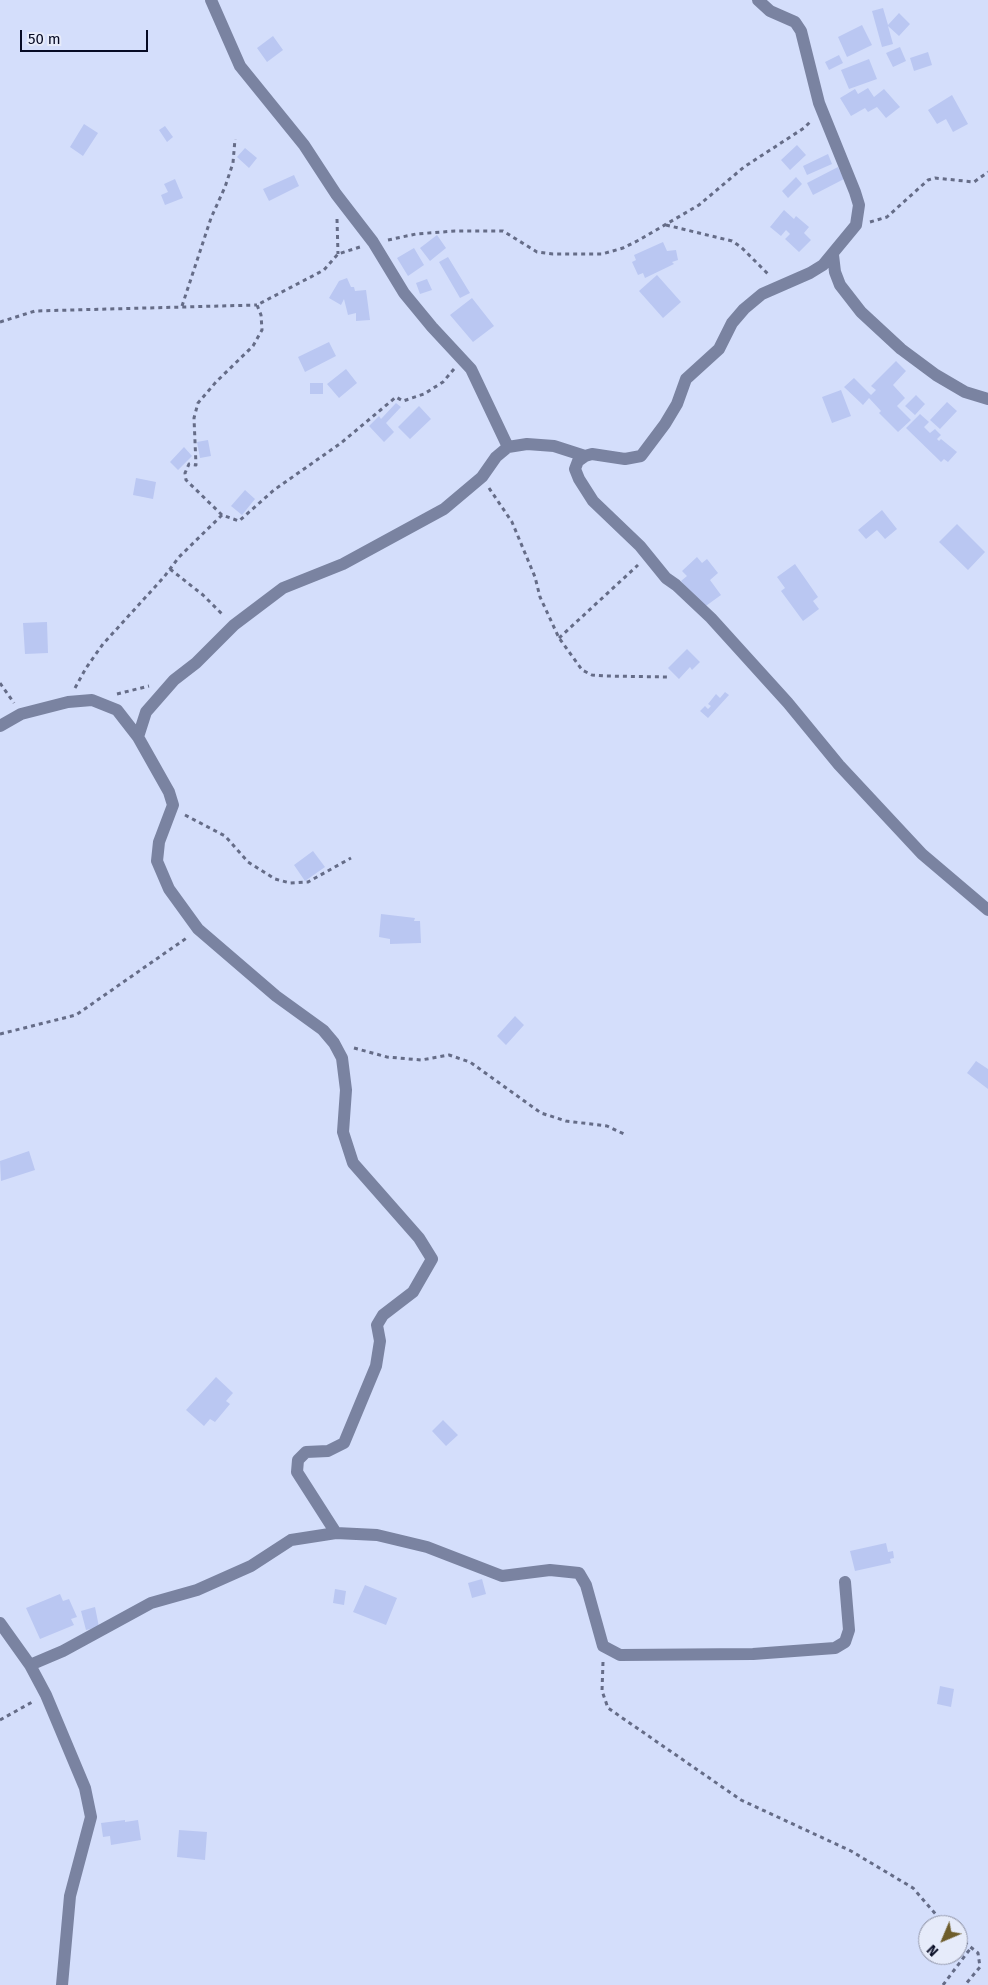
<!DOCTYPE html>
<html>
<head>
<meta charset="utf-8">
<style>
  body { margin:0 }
  #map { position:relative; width:988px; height:1985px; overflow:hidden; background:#d4defb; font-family:"Fira Sans",sans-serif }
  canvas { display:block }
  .north { position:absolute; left:918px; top:1915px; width:50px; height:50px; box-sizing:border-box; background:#e6ebfa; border:1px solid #8d91a4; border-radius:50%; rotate:225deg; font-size:14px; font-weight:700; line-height:20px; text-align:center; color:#070b24 }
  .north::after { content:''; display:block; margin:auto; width:18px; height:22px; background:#6e5d2b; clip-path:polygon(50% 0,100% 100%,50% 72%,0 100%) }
  .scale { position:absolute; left:20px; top:30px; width:128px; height:22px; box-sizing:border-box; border:2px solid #070b24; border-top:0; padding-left:6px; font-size:15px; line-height:18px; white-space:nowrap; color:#070b24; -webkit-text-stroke:4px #e6ebfa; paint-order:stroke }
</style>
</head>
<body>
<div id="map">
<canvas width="988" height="1985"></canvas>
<div class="north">N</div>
<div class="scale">50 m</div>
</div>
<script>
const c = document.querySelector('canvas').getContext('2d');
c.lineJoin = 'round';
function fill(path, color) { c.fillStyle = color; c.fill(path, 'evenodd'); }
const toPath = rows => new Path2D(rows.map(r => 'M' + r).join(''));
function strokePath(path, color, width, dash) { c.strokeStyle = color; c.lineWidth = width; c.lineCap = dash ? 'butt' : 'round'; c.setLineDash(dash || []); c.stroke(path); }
const building = toPath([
  [883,8,888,25,899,13,910,24,899,36,888,26,893,44,882,47,872,11],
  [862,25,872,45,847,57,838,37],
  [273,36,283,50,267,62,257,48],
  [900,47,906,61,893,67,886,53],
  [928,52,932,65,914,71,910,58],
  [839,55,843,63,829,70,825,62],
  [869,59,877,79,849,89,841,70],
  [868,88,874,97,884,89,900,107,886,118,877,107,868,112,865,108,851,116,840,98,855,89,858,94],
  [952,95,968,124,953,132,946,119,937,124,928,110],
  [84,124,98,133,83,156,70,147],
  [165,126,173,137,167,142,159,130],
  [797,145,806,155,790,170,781,160],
  [245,148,257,158,249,168,237,157],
  [828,154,832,164,807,175,803,166],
  [838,167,844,179,813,195,807,183],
  [294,175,299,186,269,201,263,189],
  [796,177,802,184,788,198,782,191],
  [175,179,183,198,165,205,161,195,168,192,164,184],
  [784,210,794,219,796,216,809,227,804,233,811,240,799,252,785,239,790,234,786,230,781,236,770,227],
  [437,235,446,248,430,261,420,248],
  [663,242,667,251,676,250,678,260,672,262,674,264,645,278,643,273,638,275,632,262,636,260,634,255],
  [414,248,424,265,408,276,397,258],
  [448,257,470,293,460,298,439,262],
  [657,275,681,302,663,318,639,291],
  [347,278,351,287,354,287,355,291,366,290,370,320,356,321,356,313,348,315,344,299,341,305,329,298,339,281],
  [427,279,432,290,420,294,416,283],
  [472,298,494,326,473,342,450,315],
  [329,342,336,356,305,372,298,357],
  [896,361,906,371,893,385,905,398,897,406,911,420,898,432,879,413,881,411,869,398,863,405,844,387,854,378,871,395,876,390,871,386],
  [346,369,357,383,339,398,327,384],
  [310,383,323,383,323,394,310,394],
  [841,390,851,416,832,423,822,397],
  [916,395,925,404,915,415,905,406],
  [947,402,957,411,940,429,930,420],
  [396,403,401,407,386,423,394,432,384,442,369,426,379,416,381,419],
  [419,406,431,419,410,439,398,427],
  [920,414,929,422,924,427,930,433,935,429,941,435,937,439,939,441,941,439,957,452,948,462,944,459,941,462,906,428],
  [208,440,211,456,200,458,197,442],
  [184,447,192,456,178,470,170,462],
  [136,478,156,482,153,499,133,495],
  [245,490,255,499,242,515,231,506],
  [882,510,897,529,885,539,877,530,866,539,858,530],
  [957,524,985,552,968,570,939,542],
  [697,557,702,563,707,559,718,573,710,580,721,595,703,608,681,581,687,576,682,571],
  [795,564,818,597,813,601,819,609,803,621,781,591,785,588,777,577],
  [47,622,48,653,25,654,23,623],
  [687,649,700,662,692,670,690,667,679,679,668,668],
  [725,692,729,695,708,718,700,711,705,706,708,709,711,706,708,704,716,694,720,698],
  [313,851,325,867,305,881,294,865],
  [381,914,415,918,414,921,420,921,421,943,390,944,390,939,379,937],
  [515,1016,524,1025,506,1045,497,1036],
  [976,1061,988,1069,988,1089,967,1073],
  [29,1151,35,1170,1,1181,0,1161],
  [216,1377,233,1393,226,1401,230,1404,215,1422,210,1419,204,1426,186,1410],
  [443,1420,458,1435,446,1446,432,1431],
  [886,1543,888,1552,893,1551,894,1558,890,1559,891,1563,855,1571,850,1551],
  [482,1579,486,1594,472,1598,468,1583],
  [365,1585,397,1598,386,1625,353,1612],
  [335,1589,346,1591,344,1605,333,1603],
  [60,1594,63,1601,69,1599,77,1617,71,1619,74,1625,40,1639,26,1608],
  [95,1607,99,1627,86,1630,81,1611],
  [940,1686,954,1689,951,1707,937,1704],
  [125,1820,125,1822,138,1820,141,1840,111,1845,110,1836,103,1837,101,1823],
  [179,1830,207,1832,205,1860,177,1857]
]);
const path = toPath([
  [337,219,338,254],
  [870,222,887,217,928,180,935,178,974,182,988,172],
  [666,225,732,241,741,247,769,275],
  [388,240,416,234,455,231,503,231,537,252,553,254,602,254,623,248,639,240,699,205,744,167,804,128,811,121],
  [182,306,211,218,225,187,233,163,235,139],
  [0,322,35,311,257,305],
  [489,488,512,522,535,577,540,597,559,638,582,670,592,675,605,676,669,677],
  [222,515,186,480,185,473,189,464,196,465,194,418,198,403,216,382,253,346,262,330,261,315,257,305,324,270,338,254,360,247],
  [170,569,203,595,224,616],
  [559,638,638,565],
  [0,683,14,703],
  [75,688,86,668,103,644,164,577,179,557,222,515,239,521,274,490,341,443,396,397,403,401,424,394,443,382,454,369],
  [117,694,149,686],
  [185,815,225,836,248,862,275,879,290,883,308,882,351,858],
  [0,1034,76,1015,188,937],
  [354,1048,387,1057,421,1060,449,1055,470,1062,541,1113,566,1121,607,1126,624,1134],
  [603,1662,602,1691,608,1708,741,1800,851,1851,913,1888,945,1925],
  [0,1720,34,1701],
  [958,1937,978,1953,980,1967,965,1985],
  [943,1985,970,1949]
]);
const minor = toPath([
  [211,0,240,66,304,145,336,194,373,242,404,293,432,327,471,369,508,447],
  [758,0,770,11,795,22,801,31,819,103,855,192,859,205,856,225,823,265,810,273,762,294,744,309,732,323,719,349,686,379,677,404,665,424,641,456,625,459,592,454,585,456,578,461,575,469,579,479,593,501,640,546,666,578,676,585,711,618,788,703,839,765,922,854,988,910],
  [833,255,835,272,840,285,861,312,901,349,936,375,965,392,988,399],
  [0,726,21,714,68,702,92,700,117,710,138,737],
  [336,1533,297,1472,298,1460,306,1452,328,1451,344,1443,376,1366,380,1341,377,1325,383,1315,413,1292,432,1259,419,1238,353,1163,343,1132,346,1090,342,1058,334,1043,323,1030,276,996,198,929,169,889,157,861,159,842,173,805,169,792,138,737,146,712,174,680,196,663,234,625,283,588,343,564,444,509,482,477,496,457,508,447,527,444,554,446,585,456],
  [0,1623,30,1665,46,1695,85,1788,91,1817,70,1896,62,1985],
  [30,1665,63,1651,151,1603,197,1590,251,1566,291,1540,336,1533,377,1535,427,1547,502,1576,550,1570,579,1573,586,1585,603,1646,620,1655,753,1654,835,1648,845,1642,849,1630,845,1582]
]);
fill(building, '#bac7f2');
strokePath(path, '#656c87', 3, [4, 4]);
strokePath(minor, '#7a83a1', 12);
</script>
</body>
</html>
